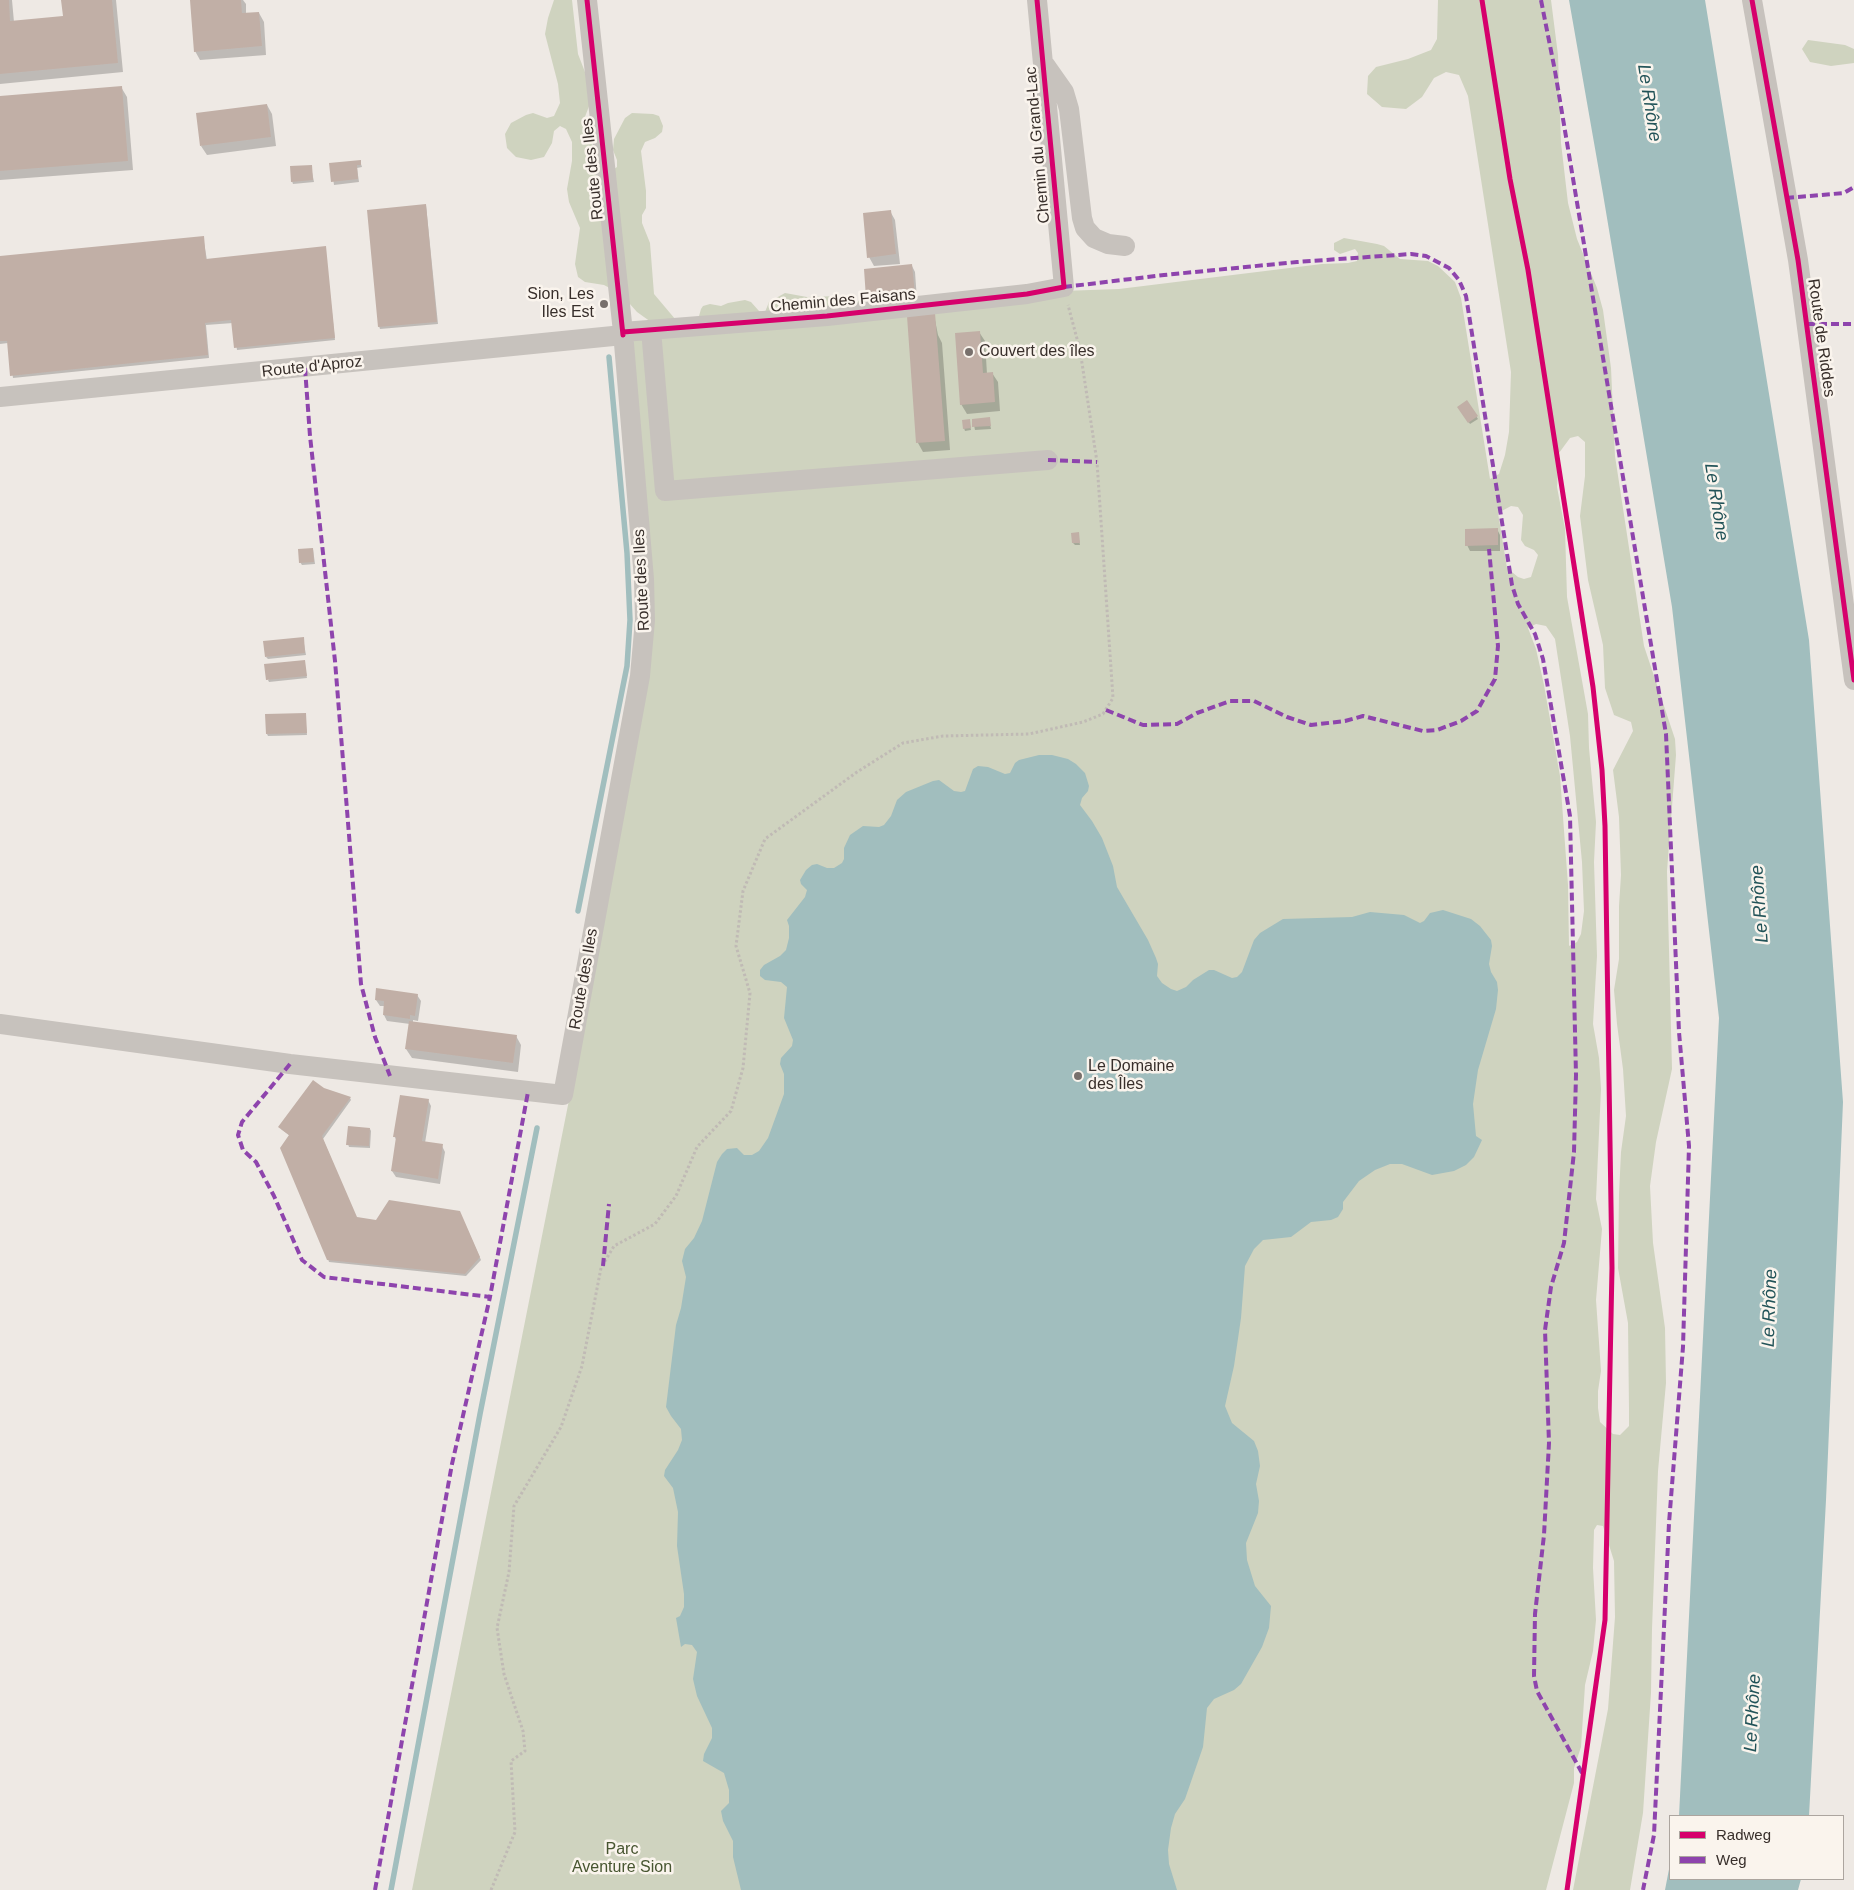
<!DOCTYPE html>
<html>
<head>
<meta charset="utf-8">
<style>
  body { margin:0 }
  #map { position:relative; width:1854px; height:1890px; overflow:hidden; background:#eee9e4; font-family:Arial,sans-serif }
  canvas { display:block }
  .legend { position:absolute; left:1669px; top:1815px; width:175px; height:65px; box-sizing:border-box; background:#faf4ed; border:1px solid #aca59f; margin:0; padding:6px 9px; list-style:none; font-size:15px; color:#382f2b }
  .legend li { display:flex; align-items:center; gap:10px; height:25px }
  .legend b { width:25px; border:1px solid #aca59f }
</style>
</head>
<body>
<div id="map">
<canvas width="1854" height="1890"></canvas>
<ul class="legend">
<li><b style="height:6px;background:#d6006c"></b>Radweg</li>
<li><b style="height:6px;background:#8e44ad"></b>Weg</li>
</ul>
</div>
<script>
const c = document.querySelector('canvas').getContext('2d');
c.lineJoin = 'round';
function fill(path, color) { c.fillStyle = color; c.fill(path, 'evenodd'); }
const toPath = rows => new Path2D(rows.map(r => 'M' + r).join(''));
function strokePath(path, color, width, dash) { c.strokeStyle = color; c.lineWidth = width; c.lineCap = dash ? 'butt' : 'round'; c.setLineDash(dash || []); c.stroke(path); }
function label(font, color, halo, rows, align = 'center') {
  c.font = font + ' Arial,sans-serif'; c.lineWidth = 5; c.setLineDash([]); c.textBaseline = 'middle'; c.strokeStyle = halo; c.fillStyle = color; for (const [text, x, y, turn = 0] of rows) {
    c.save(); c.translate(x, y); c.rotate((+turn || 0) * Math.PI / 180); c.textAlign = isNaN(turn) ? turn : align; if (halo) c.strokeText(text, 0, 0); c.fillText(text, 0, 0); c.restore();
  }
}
const green = toPath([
  [554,0,572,0,578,54,590,85,591,101,583,122,584,130,599,157,614,169,617,167,617,160,613,150,614,139,625,118,632,113,653,114,659,116,663,126,662,132,655,138,645,142,641,151,646,191,646,208,642,215,642,223,650,243,654,294,681,326,696,327,701,309,703,306,710,304,721,306,728,303,745,300,751,302,759,311,765,312,769,302,785,293,807,297,839,296,842,298,843,318,853,313,858,301,860,300,868,302,1005,293,1119,289,1322,264,1348,263,1357,261,1358,253,1355,249,1340,254,1334,250,1334,243,1344,238,1377,244,1384,246,1400,259,1428,261,1438,266,1455,282,1461,298,1490,479,1499,474,1505,455,1509,432,1511,372,1468,96,1459,75,1446,72,1434,78,1422,97,1406,109,1382,107,1367,94,1368,76,1376,67,1408,59,1431,50,1437,39,1438,0,1551,0,1558,55,1561,143,1568,203,1577,239,1597,288,1603,310,1611,368,1615,456,1644,646,1675,739,1676,755,1667,871,1672,1069,1656,1142,1650,1186,1653,1243,1665,1328,1666,1383,1658,1471,1652,1629,1651,1693,1643,1813,1630,1890,1573,1890,1608,1709,1615,1617,1614,1561,1603,1526,1597,1525,1594,1530,1593,1568,1596,1620,1593,1651,1585,1685,1581,1747,1574,1768,1574,1783,1546,1890,412,1890,569,1100,644,679,632,343,651,322,637,312,621,294,604,285,585,282,578,277,575,264,580,228,569,202,567,189,572,161,572,142,566,129,560,126,554,131,552,143,544,157,531,160,516,157,507,148,505,134,511,123,526,115,533,113,547,118,554,116,560,103,558,84,545,34,548,18],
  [1578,436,1585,442,1585,476,1580,516,1588,580,1603,645,1605,688,1614,715,1631,722,1633,731,1613,770,1619,817,1621,875,1619,906,1619,959,1614,990,1617,1024,1623,1069,1626,1116,1621,1152,1619,1194,1618,1268,1628,1323,1629,1409,1629,1426,1620,1435,1613,1434,1600,1422,1598,1408,1598,1391,1601,1371,1596,1300,1602,1229,1596,1199,1601,1089,1599,1058,1593,1024,1597,956,1594,862,1596,822,1589,748,1588,714,1567,597,1565,529,1557,487,1559,453,1570,438],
  [1511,506,1518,507,1523,515,1521,540,1525,546,1534,550,1538,555,1531,577,1524,579,1518,577,1507,568,1498,513],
  [1536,624,1546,626,1555,639,1570,736,1582,862,1584,911,1581,934,1577,942,1569,946,1568,885,1560,776,1544,685,1536,649,1528,628],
  [1808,40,1845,45,1854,49,1854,63,1831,66,1810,62,1802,49]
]);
const water = toPath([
  [1569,0,1705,0,1809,640,1843,1102,1826,1500,1809,1816,1679,1816,1719,1018,1672,607,1603,194],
  [1039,755,1052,755,1068,759,1076,764,1085,773,1089,786,1088,791,1082,798,1080,805,1092,821,1102,838,1113,866,1117,887,1148,940,1156,958,1158,964,1157,976,1162,983,1171,989,1177,991,1186,987,1193,980,1209,970,1214,970,1232,978,1237,977,1242,972,1254,940,1260,933,1283,919,1352,917,1370,912,1404,915,1420,923,1424,921,1430,913,1443,910,1471,919,1480,926,1491,940,1492,946,1489,964,1491,972,1497,982,1498,990,1496,1009,1478,1070,1473,1104,1476,1136,1482,1140,1474,1157,1466,1165,1454,1171,1432,1175,1402,1164,1390,1164,1375,1170,1359,1181,1343,1202,1343,1209,1338,1217,1331,1220,1311,1222,1291,1237,1263,1240,1254,1249,1245,1266,1241,1318,1234,1366,1225,1406,1232,1423,1254,1441,1258,1451,1260,1466,1256,1484,1259,1501,1258,1513,1246,1543,1247,1560,1255,1586,1271,1606,1269,1628,1262,1647,1241,1684,1234,1690,1214,1699,1207,1708,1203,1747,1185,1799,1175,1814,1171,1828,1168,1850,1169,1864,1177,1890,741,1890,733,1857,733,1841,723,1821,721,1811,729,1803,729,1790,724,1773,703,1761,704,1754,712,1738,712,1728,697,1696,693,1679,697,1652,692,1645,685,1644,681,1647,676,1618,680,1616,684,1607,684,1594,677,1546,678,1512,673,1488,664,1476,665,1470,678,1450,682,1440,681,1429,671,1416,666,1407,676,1325,681,1308,686,1277,682,1261,685,1249,694,1238,702,1221,717,1162,722,1154,727,1149,737,1148,744,1155,752,1155,759,1151,768,1138,784,1094,784,1074,780,1064,781,1058,792,1046,793,1040,784,1018,787,987,781,982,765,980,760,976,760,970,764,965,780,956,786,950,789,938,789,926,787,920,805,897,807,890,801,884,800,880,806,870,812,865,817,864,827,868,834,868,842,863,844,859,844,848,850,835,863,826,879,827,884,825,891,816,897,800,906,792,933,781,939,780,954,791,961,792,965,791,973,769,978,766,988,767,1005,774,1010,773,1015,763,1019,760],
  [1670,1864,1670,1879,1801,1879,1798,1890,1665,1890]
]);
const shadow = toPath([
  [0,0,12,0,14,22,64,17,63,0,116,0,123,72,0,84],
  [191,0,243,0,246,4,246,14,259,13,264,22,266,55,200,60,195,51],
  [121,87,127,97,133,170,0,180,0,97],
  [267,105,272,114,276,146,207,155,201,146],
  [360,161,362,167,357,168,359,182,334,185,331,164],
  [311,167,314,182,293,184,292,181],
  [426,205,438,324,380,329,379,326],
  [890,211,895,220,900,264,874,266,869,257],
  [203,237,207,260,325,248,335,340,237,350,233,323,206,325,209,358,13,378,8,343,0,344,0,258],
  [912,266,915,272,917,300,871,304,868,298,865,270],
  [934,315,938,335,942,343,950,450,923,452,918,443],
  [979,332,985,341,987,374,992,373,998,382,1000,411,967,414,961,404],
  [1467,402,1478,419,1470,424,1459,407],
  [989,419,991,429,975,430,973,420],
  [969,420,971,430,965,431,964,428],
  [1497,529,1500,535,1500,551,1470,551,1467,545],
  [1078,534,1080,545,1075,545,1073,543],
  [313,549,315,564,302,565,300,562],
  [303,638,306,655,268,659,266,657],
  [304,661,307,678,269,682,268,680],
  [305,714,307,735,268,736,267,734],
  [417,995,421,1001,418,1021,413,1020,413,1023,516,1036,521,1045,518,1072,412,1058,406,1049,410,1024,387,1021,384,1015,385,1006,380,1006,376,1000],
  [323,1089,350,1098,351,1100,323,1139,356,1218,377,1222,461,1215,481,1260,466,1276,329,1262,290,1136,281,1129],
  [428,1100,431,1106,425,1143,442,1146,445,1152,440,1184,396,1177,392,1171,397,1141,394,1136],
  [370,1129,371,1131,370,1148,349,1147,348,1144]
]);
const stream = toPath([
  [578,911,627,666,630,620,627,553,609,357],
  [391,1890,480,1414,537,1128]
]);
const building = toPath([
  [0,0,9,0,10,21,63,16,61,0,112,0,118,63,0,74],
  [190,0,241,0,242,13,259,12,262,46,194,52],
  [122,86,128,161,0,171,0,96],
  [267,104,271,137,200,146,196,113],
  [361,160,361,165,357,165,358,179,331,182,329,163],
  [312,165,313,180,291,182,290,166],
  [426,204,437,322,378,327,367,210],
  [891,210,896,254,867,258,863,213],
  [204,236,206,259,326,246,335,338,234,348,231,320,205,323,208,355,10,376,7,341,0,341,0,256],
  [912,264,915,294,866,298,864,269],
  [935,313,945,441,916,443,907,316],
  [980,331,983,373,993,372,995,402,960,405,955,333],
  [1467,400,1478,416,1468,423,1457,407],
  [990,417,991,426,972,427,972,419],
  [970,419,971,428,963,429,962,420],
  [1498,528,1498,545,1465,546,1465,529],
  [1079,532,1080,543,1072,543,1071,533],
  [313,548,314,562,299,563,298,549],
  [304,637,305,653,265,657,263,641],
  [305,660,307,676,266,680,264,664],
  [306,713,307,733,266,734,265,714],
  [376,988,418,994,415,1016,410,1015,410,1019,383,1015,384,1001,375,1000],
  [409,1021,517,1035,513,1063,405,1049],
  [313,1080,324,1088,351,1097,322,1136,357,1217,376,1220,389,1200,460,1211,480,1257,465,1274,327,1260,280,1148,289,1135,278,1127],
  [400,1095,429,1099,422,1141,443,1144,438,1179,391,1171,396,1137,393,1137],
  [348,1126,370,1128,369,1146,346,1145]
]);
const path = toPath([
  [491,1890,515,1832,511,1761,525,1751,523,1731,504,1674,497,1628,509,1572,514,1506,561,1427,582,1366,601,1268,614,1246,655,1224,676,1196,697,1147,731,1111,743,1068,750,993,736,946,743,891,765,839,857,772,903,743,943,736,1029,734,1083,722,1103,714,1113,698,1097,462,1080,350,1068,305]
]);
const minor = toPath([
  [1752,0,1798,260,1854,680],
  [1045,65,1064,92,1069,109,1082,218,1085,228,1094,238,1108,244,1125,246],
  [651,330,665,491,1048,460],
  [623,332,827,316,1027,294,1064,287,1037,0],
  [0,397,623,335],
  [0,1024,290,1064,563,1095,640,676,645,620,644,579,623,332,587,0]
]);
const quiet = toPath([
  [1541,0,1555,71,1666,734,1679,1032,1689,1146,1683,1347,1669,1523,1654,1835,1643,1890],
  [1786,198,1844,193,1854,187],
  [1064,287,1164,275,1297,262,1411,254,1426,256,1449,268,1459,280,1466,296,1512,585,1518,604,1535,634,1543,659,1570,816,1576,1075,1574,1152,1564,1243,1551,1287,1545,1330,1549,1443,1544,1535,1535,1614,1534,1676,1537,1691,1582,1773],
  [1807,324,1854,324],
  [305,368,310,436,335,661,361,984,375,1037,390,1076],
  [1048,460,1097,462],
  [1106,710,1143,725,1177,724,1197,713,1230,701,1254,701,1287,717,1311,725,1345,721,1363,716,1423,731,1437,730,1461,721,1477,711,1495,679,1498,646,1489,549],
  [290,1064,242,1122,238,1135,243,1150,256,1162,274,1196,302,1260,324,1277,490,1297,528,1092],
  [603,1266,609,1204],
  [375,1890,452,1464,490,1297]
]);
const cycleway = toPath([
  [587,0,623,335],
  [1482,0,1510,179,1528,270,1593,687,1602,770,1605,826,1612,1268,1605,1620,1567,1890],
  [1752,0,1798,260,1854,680],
  [623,332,827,316,1027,294,1064,287,1037,0]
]);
const markers = [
  [604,304,5,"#78706c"],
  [969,352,5,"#78706c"],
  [1078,1076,5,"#78706c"]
];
const streetNames = [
  ["Chemin du Grand-Lac",1038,145,-95],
  ["Route des Iles",593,169,-96],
  ["Chemin des Faisans",843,301,-5],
  ["Route de Riddes",1821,338,82],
  ["Route d'Aproz",312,367,-6],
  ["Route des Iles",642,580,-93],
  ["Route des Iles",584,979,-80]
];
const poiNames = [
  ["Sion, Les",594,295,"right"],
  ["Iles Est",594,313,"right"],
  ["Couvert des îles",979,352],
  ["Le Domaine",1088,1067],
  ["des Îles",1088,1085]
];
const parkNames = [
  ["Parc",622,1850],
  ["Aventure Sion",622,1868]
];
const waterNames = [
  ["Le Rhône",1649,103,81],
  ["Le Rhône",1716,502,81],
  ["Le Rhône",1760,904,-94],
  ["Le Rhône",1770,1308,-88],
  ["Le Rhône",1753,1713,-87]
];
fill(green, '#cfd3bf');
fill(water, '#a1bebe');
fill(shadow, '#0003');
strokePath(stream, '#a1bebe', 5.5);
fill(building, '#c1afa6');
strokePath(path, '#c0bab5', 3, [2.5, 2.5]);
strokePath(minor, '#c7c2bd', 20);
strokePath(quiet, '#8e44ad', 4, [8, 4]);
strokePath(cycleway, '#d6006c', 5);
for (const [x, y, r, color] of markers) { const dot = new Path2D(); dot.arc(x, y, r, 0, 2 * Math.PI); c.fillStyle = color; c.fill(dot); strokePath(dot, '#faf4ed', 2); }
label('16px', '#382f2b', '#faf4ed', streetNames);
label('16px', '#382f2b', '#faf4ed', poiNames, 'left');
label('16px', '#475530', '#faf4ed', parkNames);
label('italic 18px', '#225358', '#faf4ed', waterNames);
</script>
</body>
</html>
